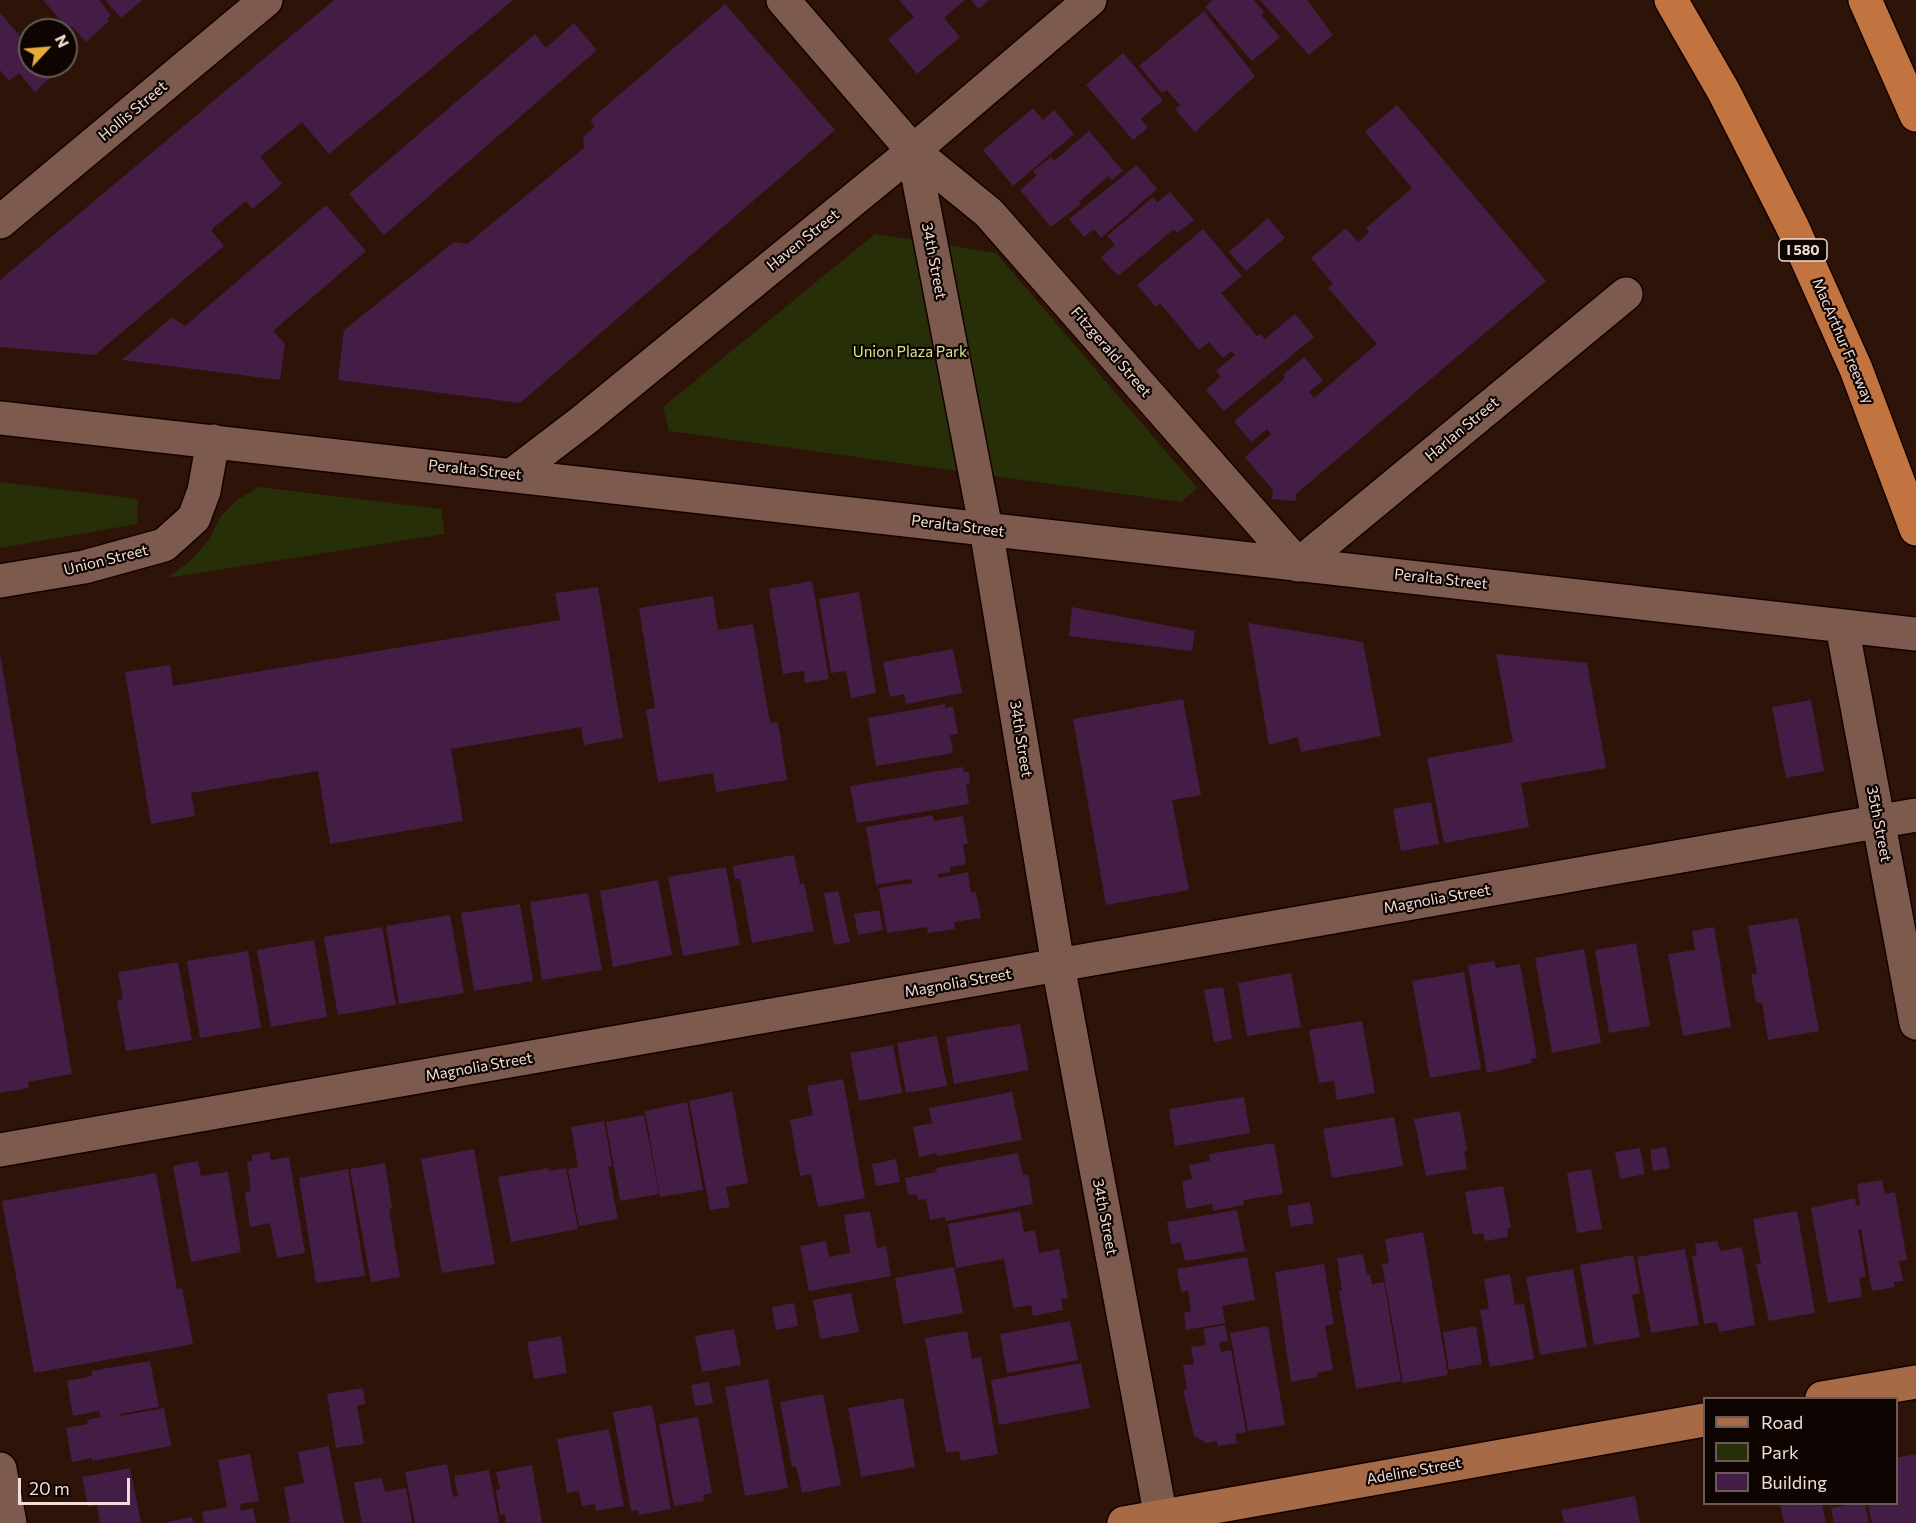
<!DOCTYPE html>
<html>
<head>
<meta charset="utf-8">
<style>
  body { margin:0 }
  #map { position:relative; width:1916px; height:1523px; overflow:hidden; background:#2e1309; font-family:Commissioner,sans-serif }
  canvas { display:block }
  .legend { position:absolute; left:1703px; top:1397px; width:195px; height:108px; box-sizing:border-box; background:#0e0402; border:2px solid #695b57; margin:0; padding:8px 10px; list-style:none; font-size:18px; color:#f2ded7 }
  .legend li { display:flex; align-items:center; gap:12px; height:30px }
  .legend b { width:30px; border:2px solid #695b57 }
  .north { position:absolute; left:18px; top:18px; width:60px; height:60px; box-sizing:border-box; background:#0e0402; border:2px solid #695b57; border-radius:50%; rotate:64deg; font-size:16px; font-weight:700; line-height:24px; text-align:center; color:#f2ded7 }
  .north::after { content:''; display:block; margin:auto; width:21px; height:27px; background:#e9ab38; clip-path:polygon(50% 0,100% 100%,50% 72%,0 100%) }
  .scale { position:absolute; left:18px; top:1478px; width:112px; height:27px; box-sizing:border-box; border:3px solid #f2ded7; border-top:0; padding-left:8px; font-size:18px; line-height:21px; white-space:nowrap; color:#f2ded7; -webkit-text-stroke:4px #0e0402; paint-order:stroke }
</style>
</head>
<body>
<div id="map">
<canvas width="1916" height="1523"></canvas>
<ul class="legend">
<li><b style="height:8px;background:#a66a46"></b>Road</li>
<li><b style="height:16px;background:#272f08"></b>Park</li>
<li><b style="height:16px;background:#441d47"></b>Building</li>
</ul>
<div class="north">N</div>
<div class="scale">20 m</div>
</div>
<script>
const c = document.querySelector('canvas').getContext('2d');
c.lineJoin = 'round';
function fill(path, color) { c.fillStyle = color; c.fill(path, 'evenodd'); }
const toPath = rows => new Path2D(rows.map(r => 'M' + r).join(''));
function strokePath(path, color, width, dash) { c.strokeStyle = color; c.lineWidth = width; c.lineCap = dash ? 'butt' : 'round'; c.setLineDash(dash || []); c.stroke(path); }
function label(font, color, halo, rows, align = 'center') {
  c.font = font + ' Commissioner,sans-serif'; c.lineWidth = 4.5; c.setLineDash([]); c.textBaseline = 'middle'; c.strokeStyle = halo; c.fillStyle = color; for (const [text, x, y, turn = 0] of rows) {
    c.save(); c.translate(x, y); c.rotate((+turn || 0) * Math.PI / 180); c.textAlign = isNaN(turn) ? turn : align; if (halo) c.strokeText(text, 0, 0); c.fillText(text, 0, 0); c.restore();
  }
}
const green = toPath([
  [875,234,996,253,1197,488,1181,502,669,431,663,407],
  [0,482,138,499,137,524,0,548],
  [259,487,441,509,445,534,167,578,189,562,209,540,221,516,237,500]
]);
const building = toPath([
  [43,0,99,0,111,15,107,19,109,21,86,42,72,26,68,29],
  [105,0,142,0,121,18],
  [334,0,513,0,329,154,302,122,260,157,282,184,252,209,246,201,211,230,224,246,95,355,0,347,0,280],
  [899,0,965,0,944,18,960,37,917,74,888,39,914,17],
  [971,0,989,0,979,9],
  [1213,0,1254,0,1264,12,1261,15,1280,37,1252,61,1205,7],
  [1260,0,1307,0,1333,35,1309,55],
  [725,4,835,130,520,403,338,380,344,330,454,242,467,244,584,148,583,137,595,126,590,120],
  [1204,11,1255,76,1195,132,1175,109,1180,105,1167,90,1162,93,1139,66],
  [0,13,30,48,30,66,45,66,53,75,35,92,19,73,9,81,0,70],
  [574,23,597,50,384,235,349,194,535,34,546,48],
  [1123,53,1163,100,1141,119,1148,128,1133,140,1086,85],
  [1397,105,1546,281,1296,494,1296,501,1272,499,1273,490,1245,457,1271,434,1267,429,1251,442,1234,421,1285,378,1283,375,1304,357,1323,380,1309,392,1314,398,1377,344,1328,288,1333,284,1311,258,1346,228,1358,242,1369,232,1366,228,1412,188,1365,132],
  [1033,108,1043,120,1054,110,1074,134,1013,186,983,150],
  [1089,131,1123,171,1112,180,1108,176,1079,202,1081,204,1051,227,1020,190,1037,175,1033,171,1051,157,1054,161],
  [1137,165,1157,189,1101,238,1094,229,1084,237,1069,219],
  [1170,192,1194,220,1177,233,1174,229,1118,276,1101,257,1115,245,1107,236,1153,197,1157,202],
  [326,205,366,251,273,331,285,344,280,380,122,360,172,317,185,326],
  [1268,218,1285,238,1246,271,1229,252],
  [1203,229,1242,276,1221,293,1257,336,1260,334,1265,339,1295,314,1314,337,1224,411,1206,390,1221,376,1216,371,1235,355,1231,351,1223,358,1209,342,1199,350,1160,303,1156,307,1137,285],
  [812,581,829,679,805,683,804,671,783,674,769,589],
  [598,587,623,738,584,745,581,727,451,749,463,821,330,844,318,771,191,793,195,816,151,824,125,672,170,665,173,686,560,620,555,593],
  [859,592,876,693,851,698,846,671,831,673,819,599],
  [713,596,718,630,753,624,770,723,778,722,787,780,716,792,713,773,658,782,646,710,655,708,639,608],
  [1072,607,1195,631,1192,651,1069,636],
  [1248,623,1363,642,1381,736,1301,752,1298,737,1269,745],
  [953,649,962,693,906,704,904,694,890,697,883,662],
  [0,654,72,1074,28,1082,29,1088,0,1093],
  [1496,654,1587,663,1606,768,1521,783,1529,827,1444,843,1427,758,1513,742],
  [1183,699,1201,795,1172,800,1189,890,1106,905,1073,719],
  [1811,700,1824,771,1786,778,1772,707],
  [945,704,945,708,953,706,958,734,950,735,953,753,876,766,868,718],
  [963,767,964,772,969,772,970,783,966,784,969,804,857,823,850,786],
  [1431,802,1439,844,1401,851,1393,809],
  [933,815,934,821,963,816,968,844,963,844,966,864,950,867,950,872,938,874,939,878,968,872,971,893,976,892,981,918,954,922,955,929,928,933,927,927,887,933,879,888,912,883,911,879,876,885,866,827],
  [794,855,800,884,804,883,814,931,752,943,740,879,735,879,733,866],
  [726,867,740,945,683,956,668,877],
  [658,880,672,955,613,967,600,891],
  [838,891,850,942,834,945,824,893],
  [588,893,602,970,542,980,530,902],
  [520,904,533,981,474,991,461,913],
  [879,910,883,930,858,935,854,914],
  [450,915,464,993,399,1004,386,926],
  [1798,918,1819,1031,1768,1040,1762,1003,1756,1003,1751,974,1757,974,1748,926],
  [382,927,396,1005,338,1015,324,937],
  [1714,927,1731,1027,1683,1036,1668,954,1695,950,1692,931],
  [314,940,327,1017,271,1027,257,950],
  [1636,943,1650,1026,1609,1033,1595,950],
  [1584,949,1601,1043,1552,1053,1535,958],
  [248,951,261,1028,200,1038,187,961],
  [1494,961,1496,968,1520,964,1537,1058,1531,1059,1532,1063,1487,1073,1468,965],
  [178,962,192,1040,126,1051,117,1001,123,999,118,972],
  [1464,972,1481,1069,1430,1078,1412,981],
  [1291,973,1301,1027,1247,1036,1238,983],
  [1223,987,1232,1039,1214,1042,1204,990],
  [1362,1021,1375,1093,1337,1100,1334,1081,1319,1083,1309,1030],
  [1020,1024,1029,1070,954,1084,946,1037],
  [937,1036,947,1086,906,1093,897,1043],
  [893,1045,902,1093,859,1101,850,1053],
  [843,1079,865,1198,818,1207,811,1174,800,1176,790,1120,813,1115,807,1086],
  [732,1092,748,1183,726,1187,730,1207,710,1210,689,1101],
  [1012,1092,1022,1140,937,1156,937,1153,919,1157,913,1127,932,1123,929,1108],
  [1244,1097,1250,1133,1175,1146,1169,1109],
  [687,1102,703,1190,660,1197,645,1111],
  [1460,1111,1467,1151,1464,1151,1467,1169,1426,1176,1414,1119],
  [644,1115,659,1194,620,1201,606,1122],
  [1394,1117,1403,1166,1332,1178,1323,1129],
  [604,1121,612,1166,608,1167,618,1219,579,1226,568,1169,578,1167,571,1127],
  [1274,1143,1283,1194,1243,1200,1244,1205,1213,1211,1212,1204,1186,1209,1182,1181,1192,1179,1189,1165,1210,1161,1209,1154],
  [1666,1147,1670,1168,1653,1171,1650,1150],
  [1640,1148,1645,1174,1620,1179,1615,1152],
  [474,1149,495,1264,442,1273,421,1159],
  [269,1152,271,1160,289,1157,305,1253,277,1258,270,1223,250,1227,245,1192,251,1191,247,1162,252,1161,252,1155],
  [1018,1153,1023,1175,1028,1174,1033,1204,946,1221,945,1217,930,1220,926,1199,918,1200,917,1194,908,1195,905,1178,937,1172,936,1168],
  [896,1159,900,1182,876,1186,872,1164],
  [198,1161,201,1176,228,1172,241,1252,191,1262,173,1166],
  [385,1163,392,1208,389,1209,400,1277,371,1282,350,1169],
  [548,1168,549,1171,566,1168,578,1229,511,1242,498,1177],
  [348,1169,365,1276,316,1283,299,1178],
  [1591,1169,1602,1229,1577,1233,1567,1173],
  [156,1173,177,1289,182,1288,193,1344,34,1373,2,1201],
  [1882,1180,1885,1194,1895,1192,1907,1260,1899,1261,1903,1281,1894,1282,1895,1287,1872,1291,1861,1229,1858,1229,1866,1277,1859,1278,1862,1297,1828,1303,1811,1208,1855,1198,1856,1205,1860,1205,1857,1184],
  [1503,1186,1511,1228,1507,1229,1508,1237,1485,1241,1483,1233,1473,1235,1465,1192],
  [1310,1202,1314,1223,1291,1227,1287,1206],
  [1237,1210,1245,1251,1185,1261,1181,1243,1171,1244,1167,1222],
  [870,1211,877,1248,886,1246,891,1276,809,1291,800,1246,826,1241,829,1257,850,1253,844,1215],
  [1020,1211,1024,1232,1035,1230,1039,1253,1059,1249,1068,1298,1061,1299,1063,1310,1033,1316,1031,1305,1013,1308,1004,1259,956,1268,948,1224],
  [1797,1211,1815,1313,1769,1321,1756,1264,1761,1264,1753,1219],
  [1423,1232,1448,1375,1403,1383,1382,1264,1389,1263,1385,1239],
  [1717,1241,1720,1251,1742,1247,1755,1325,1719,1332,1717,1322,1704,1324,1692,1256,1697,1255,1695,1244],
  [1685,1249,1699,1325,1651,1333,1637,1257],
  [1363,1254,1367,1275,1370,1274,1372,1284,1384,1282,1401,1381,1356,1389,1339,1291,1342,1291,1337,1258],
  [1633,1255,1640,1293,1632,1295,1640,1337,1594,1345,1580,1265],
  [1247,1257,1255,1300,1222,1306,1225,1323,1186,1330,1184,1313,1191,1311,1188,1291,1181,1292,1177,1269],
  [1324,1264,1334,1324,1325,1326,1333,1370,1317,1373,1318,1377,1291,1382,1275,1272],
  [954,1267,963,1313,903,1324,895,1278],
  [1573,1269,1587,1347,1540,1355,1526,1277],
  [1510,1274,1515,1305,1524,1304,1534,1359,1490,1367,1480,1310,1489,1309,1484,1279],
  [851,1293,859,1332,820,1339,813,1300],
  [794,1303,798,1326,776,1330,772,1307],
  [1070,1321,1078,1360,1007,1373,1000,1334],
  [1225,1325,1228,1341,1219,1342,1221,1352,1231,1350,1246,1432,1235,1434,1237,1443,1218,1446,1217,1441,1206,1443,1194,1436,1183,1390,1187,1389,1183,1365,1194,1364,1191,1347,1206,1345,1203,1329],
  [1268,1326,1285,1425,1248,1431,1230,1333],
  [1476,1326,1482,1364,1449,1370,1443,1332],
  [734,1329,741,1365,702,1372,695,1336],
  [967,1331,972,1359,981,1357,998,1454,961,1461,959,1451,946,1453,925,1338],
  [561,1336,567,1373,534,1379,527,1342],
  [150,1361,159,1407,119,1414,120,1416,164,1408,171,1446,92,1461,92,1458,72,1462,66,1428,88,1424,87,1420,101,1417,99,1411,73,1416,67,1381,92,1376,91,1371],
  [1081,1363,1090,1408,999,1425,991,1380],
  [768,1379,788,1488,745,1496,725,1387],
  [709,1382,713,1403,695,1406,691,1385],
  [363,1388,365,1404,357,1406,364,1444,336,1448,327,1394],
  [823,1394,841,1485,802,1493,796,1466,792,1467,780,1402],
  [903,1398,915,1467,861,1477,848,1408],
  [652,1405,671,1509,639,1515,638,1510,631,1511,613,1412],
  [698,1417,712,1493,703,1495,704,1501,674,1506,659,1424],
  [609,1429,624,1506,596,1511,595,1504,582,1506,579,1491,567,1493,557,1439],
  [329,1446,344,1523,290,1523,284,1487,304,1483,298,1452],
  [250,1454,259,1501,240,1504,241,1511,253,1508,256,1523,204,1523,202,1512,227,1507,218,1460],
  [1916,1454,1916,1523,1872,1523,1868,1504,1896,1504,1896,1458],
  [447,1464,453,1497,458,1496,454,1476,489,1470,499,1523,415,1523,405,1472],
  [532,1465,542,1523,506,1523,505,1514,500,1515,496,1490,500,1489,496,1472],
  [130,1468,141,1523,100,1523,97,1505,88,1507,82,1477],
  [382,1478,385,1492,406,1488,412,1523,362,1523,354,1482],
  [1635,1496,1640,1523,1564,1523,1561,1510],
  [1780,1504,1822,1504,1826,1523,1784,1523],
  [1852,1504,1865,1504,1869,1523,1834,1523,1831,1508],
  [192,1517,193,1523,167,1523,167,1522]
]);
const minor = toPath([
  [783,0,913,151,986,529,1058,965,1162,1523],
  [913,151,989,213,1298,565,1626,294],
  [0,222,266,0],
  [0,418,1916,634],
  [512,475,584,420,913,151,1090,0],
  [0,581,84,567,164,545,194,518,204,491,213,441],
  [1842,626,1916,1023],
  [0,1150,1916,815],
  [0,1469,10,1523]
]);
const major = toPath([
  [1822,1398,1916,1382],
  [1124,1523,1704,1420]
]);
const highway = toPath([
  [1671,0,1724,92,1792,226,1856,369,1916,529],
  [1865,0,1916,115]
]);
const shields = [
  [1803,250,48]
];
const shieldNames = [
  ["I 580",1803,250]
];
const streetNames = [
  ["Hollis Street",133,111,-40],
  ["Haven Street",803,240,-39],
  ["34th Street",934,261,79],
  ["MacArthur Freeway",1843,341,67],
  ["Fitzgerald Street",1111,352,49],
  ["Harlan Street",1462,429,-40],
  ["Peralta Street",475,470,6],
  ["Peralta Street",958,526,7],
  ["Union Street",106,560,-14],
  ["Peralta Street",1441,579,6],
  ["34th Street",1021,739,81],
  ["35th Street",1879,824,79],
  ["Magnolia Street",1437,899,-10],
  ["Magnolia Street",958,983,-10],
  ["Magnolia Street",479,1067,-10],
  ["34th Street",1105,1217,79],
  ["Adeline Street",1414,1471,-10]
];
const parkNames = [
  ["Union Plaza Park",910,352]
];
fill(green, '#272f08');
fill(building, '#441d47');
strokePath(minor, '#150100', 36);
strokePath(major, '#150100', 36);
strokePath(highway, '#150100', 36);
strokePath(minor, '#7c5a4e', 33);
strokePath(major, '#a66a46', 33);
strokePath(highway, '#c27440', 33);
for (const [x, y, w] of shields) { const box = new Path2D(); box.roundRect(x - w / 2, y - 11, w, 22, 4.5); c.fillStyle = '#0e0402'; c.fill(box); strokePath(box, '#f2ded7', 1.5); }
label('bold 14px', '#f2ded7', null, shieldNames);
label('15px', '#f2ded7', '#0e0402', streetNames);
label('15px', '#d5eb90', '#0e0402', parkNames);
</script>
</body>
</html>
